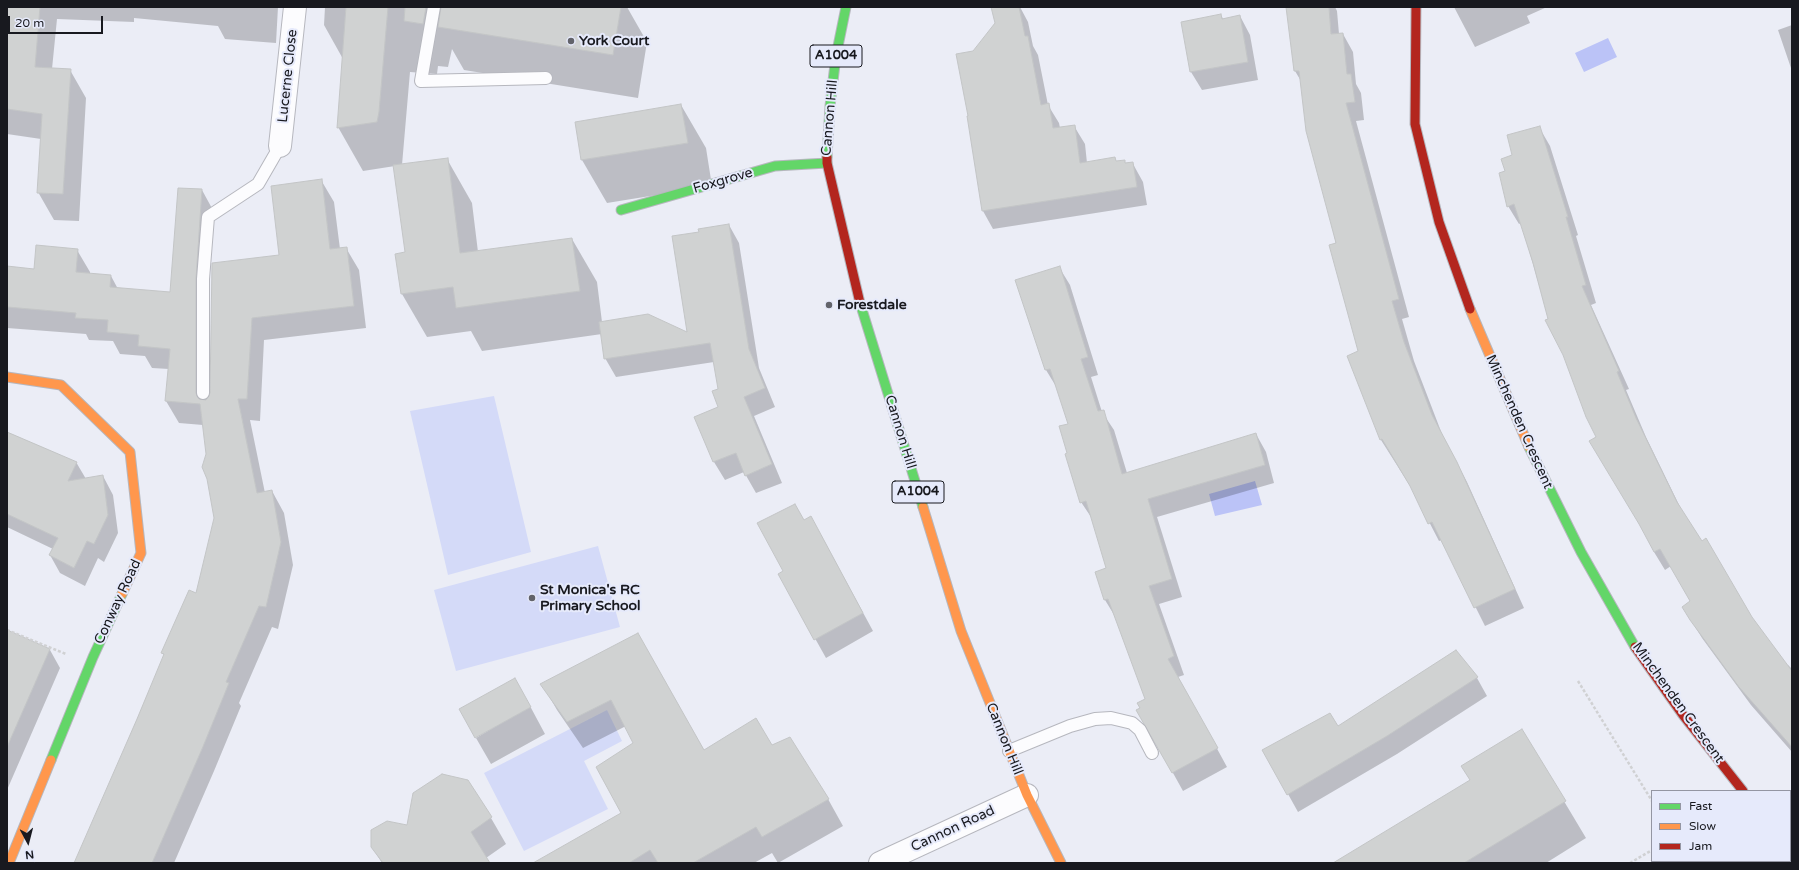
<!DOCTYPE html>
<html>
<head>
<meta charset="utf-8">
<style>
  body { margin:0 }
  #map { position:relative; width:1799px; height:870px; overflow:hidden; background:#ebedf6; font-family:"Varela Round",sans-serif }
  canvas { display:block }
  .frame { position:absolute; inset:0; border:8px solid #18191f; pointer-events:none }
  .legend { position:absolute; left:1651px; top:790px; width:140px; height:72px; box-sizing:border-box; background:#e6eafb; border:1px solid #9496a3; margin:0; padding:5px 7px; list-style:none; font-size:12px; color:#18191f }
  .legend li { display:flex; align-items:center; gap:8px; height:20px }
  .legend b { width:20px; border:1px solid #9496a3 }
  .north { position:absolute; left:8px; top:822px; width:40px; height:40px; -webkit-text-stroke:3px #e6eafb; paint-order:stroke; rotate:173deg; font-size:11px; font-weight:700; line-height:16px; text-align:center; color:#18191f }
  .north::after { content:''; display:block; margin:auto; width:14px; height:18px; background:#18191f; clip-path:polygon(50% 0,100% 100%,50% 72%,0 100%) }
  .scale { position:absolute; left:8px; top:16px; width:95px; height:18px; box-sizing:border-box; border:2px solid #18191f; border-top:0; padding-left:5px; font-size:12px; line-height:14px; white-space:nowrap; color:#18191f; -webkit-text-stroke:3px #e6eafb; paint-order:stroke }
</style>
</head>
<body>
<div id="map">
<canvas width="1799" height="870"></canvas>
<div class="frame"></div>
<ul class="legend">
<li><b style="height:5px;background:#63d668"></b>Fast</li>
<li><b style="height:5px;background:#ff974d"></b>Slow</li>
<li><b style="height:5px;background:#b3261e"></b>Jam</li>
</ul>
<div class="north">N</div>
<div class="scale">20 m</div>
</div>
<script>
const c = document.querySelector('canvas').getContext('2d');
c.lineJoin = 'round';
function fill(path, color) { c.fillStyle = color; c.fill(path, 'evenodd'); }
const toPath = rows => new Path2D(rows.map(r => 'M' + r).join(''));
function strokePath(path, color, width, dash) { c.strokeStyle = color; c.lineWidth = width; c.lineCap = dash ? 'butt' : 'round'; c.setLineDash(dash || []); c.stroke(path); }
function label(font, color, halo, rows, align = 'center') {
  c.font = font + ' "Varela Round",sans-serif'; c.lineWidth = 4; c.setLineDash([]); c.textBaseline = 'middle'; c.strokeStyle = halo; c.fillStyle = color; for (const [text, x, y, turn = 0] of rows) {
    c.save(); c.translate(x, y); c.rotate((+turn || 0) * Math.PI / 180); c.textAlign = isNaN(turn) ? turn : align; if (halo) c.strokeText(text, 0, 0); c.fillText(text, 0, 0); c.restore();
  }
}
const green = toPath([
  [494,396,531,552,448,575,410,411],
  [598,546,620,627,456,671,434,590],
  [607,710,622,741,584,761,608,809,524,851,484,773]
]);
const water = toPath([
  [1608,38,1617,57,1584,72,1575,53],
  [1255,481,1262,505,1215,516,1209,494]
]);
const shadow = toPath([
  [7,7,278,7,276,43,225,39,218,26,134,18,134,22,57,19,52,69,70,70,86,98,79,221,54,220,38,192,41,139,7,134],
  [325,7,627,7,647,42,638,98,464,70,452,49,448,67,438,66,437,74,410,72,402,165,447,159,472,203,478,252,572,239,597,282,602,322,688,334,700,233,729,225,739,243,759,368,775,407,754,416,782,483,756,493,744,472,725,480,714,462,696,417,719,407,719,389,714,362,616,377,605,358,602,334,482,351,471,331,427,337,402,294,396,255,406,253,395,166,363,171,338,127,343,59,324,25],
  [1003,7,1020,7,1028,22,1033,46,1038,55,1048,105,1059,123,1060,128,1074,126,1085,144,1087,163,1124,161,1126,164,1133,164,1143,182,1147,205,993,229,983,211,968,117,974,52,996,23],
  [1287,7,1335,7,1337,11,1339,34,1343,34,1353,52,1356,84,1361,93,1364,120,1356,121,1409,317,1402,319,1414,361,1442,434,1467,482,1524,608,1485,626,1442,540,1439,541,1412,489,1381,440,1359,352,1301,81,1295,71],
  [1454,7,1547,7,1527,16,1530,23,1475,47],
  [1221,15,1223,19,1240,16,1250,35,1258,80,1202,90,1191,72,1182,22],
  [1792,25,1792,71,1778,30],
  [681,105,706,148,712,186,607,203,582,160,576,123],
  [1539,127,1550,146,1578,235,1576,236,1596,303,1591,305,1629,389,1626,390,1646,437,1682,511,1751,618,1787,666,1788,665,1792,669,1792,752,1751,705,1702,638,1683,607,1691,602,1671,566,1665,570,1654,552,1597,437,1549,319,1521,223,1519,224,1508,206,1506,172,1513,156],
  [321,180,334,202,340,249,346,248,359,270,366,328,264,340,260,421,250,420,265,493,272,491,284,513,293,565,278,629,272,627,239,703,241,706,214,771,174,863,76,863,164,656,163,653,197,594,215,518,203,425,179,423,166,401,169,369,152,368,145,356,120,354,113,341,89,340,86,334,7,328,7,267,35,271,77,250,90,272,90,274,111,276,118,289,171,293,202,190,214,212,208,302,208,399,280,256],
  [1059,267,1070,285,1098,375,1091,377,1102,412,1114,430,1127,473,1256,434,1266,452,1274,483,1157,517,1182,597,1159,604,1184,675,1178,677,1227,767,1183,791,1138,710,1141,708,1146,700,1116,618,1105,600,1097,572,1107,569,1093,520,1081,502,1069,454,1069,424,1057,388,1046,370,1017,280],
  [7,432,76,462,86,479,103,476,113,495,118,533,104,562,98,558,85,586,60,573,50,555,53,549,7,527],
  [804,521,821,535,873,631,826,658,779,574,784,571],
  [638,634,704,751,772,746,828,799,843,826,778,863,772,853,754,863,535,863,623,813,634,743,626,726,583,748,557,710,542,684],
  [7,635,50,650,60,668,7,790],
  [1455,652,1477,678,1487,696,1397,754,1298,812,1288,794,1338,727],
  [530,706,545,734,491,764,476,738],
  [1522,731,1586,838,1546,863,1335,863,1471,781],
  [491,818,506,844,486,858,489,863,382,863,372,847,408,827]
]);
const building = toPath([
  [7,7,40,7,35,67,71,69,63,194,37,193,42,114,7,109,7,7],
  [346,7,388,7,379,112,377,122,337,128,346,7],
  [405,7,426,7,423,24,404,21,405,7],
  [441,7,621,7,613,55,438,27,441,7],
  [991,7,1019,7,1025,36,1028,36,1041,105,1049,103,1053,128,1075,125,1080,163,1115,157,1116,161,1125,160,1125,163,1133,162,1137,187,982,211,967,116,968,116,956,54,973,51,995,23,991,7],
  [1286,7,1329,7,1331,34,1343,33,1347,74,1351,74,1355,102,1346,103,1399,299,1392,301,1404,342,1432,415,1457,462,1515,589,1474,608,1432,522,1428,524,1410,486,1382,439,1380,440,1347,356,1358,351,1329,245,1336,243,1306,131,1299,71,1294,71,1286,7],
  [1221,14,1222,19,1240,15,1248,62,1190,72,1181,22,1221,14],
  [681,104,688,143,581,160,575,122,681,104],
  [1540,126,1568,217,1566,217,1586,285,1582,286,1619,371,1617,372,1636,418,1677,502,1702,541,1706,538,1752,617,1792,671,1792,747,1739,687,1690,620,1682,607,1690,601,1660,549,1654,552,1639,524,1589,441,1596,437,1586,417,1563,355,1545,320,1548,319,1533,263,1514,204,1507,207,1499,173,1505,171,1501,159,1512,155,1507,135,1540,126],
  [448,158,460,253,572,238,580,291,456,308,453,287,401,294,395,254,405,252,393,165,448,158],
  [322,179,330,249,347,247,354,306,252,318,247,399,238,399,257,493,272,490,281,542,266,607,259,606,226,682,229,683,202,749,152,863,74,863,137,719,164,654,161,653,189,590,196,593,214,518,207,479,202,467,206,454,200,404,165,401,170,349,138,346,139,335,107,332,108,320,75,318,76,313,7,307,7,266,34,269,36,245,78,249,76,272,111,275,110,287,170,292,178,188,202,189,196,279,196,393,199,399,206,400,210,393,212,263,279,255,271,186,322,179],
  [729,224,749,349,765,388,744,397,772,464,745,476,736,453,713,462,694,417,718,407,712,391,718,389,710,343,604,359,599,322,648,314,687,332,672,236,699,232,698,229,729,224],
  [1060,266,1088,357,1081,359,1098,411,1104,410,1122,474,1256,433,1265,465,1148,499,1172,579,1149,586,1174,656,1168,659,1218,748,1172,773,1136,710,1140,708,1137,703,1145,699,1108,599,1104,600,1095,572,1106,568,1086,501,1080,503,1065,454,1067,453,1059,426,1068,424,1050,369,1045,370,1015,280,1060,266],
  [7,432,77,462,68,481,103,475,108,515,94,544,87,541,74,568,49,555,58,538,7,514,7,432],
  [795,504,804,520,811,516,863,613,814,640,778,574,783,571,757,523,795,504],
  [7,630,50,649,7,747,7,630],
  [638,633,704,750,756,718,772,745,790,737,829,799,762,837,756,827,693,863,658,863,650,850,629,863,533,863,621,813,596,767,633,743,611,700,567,722,540,684,638,633],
  [1456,650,1478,677,1387,736,1287,795,1262,750,1330,713,1338,726,1456,650],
  [515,678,531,707,475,738,459,709,515,678],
  [1522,729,1566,801,1464,863,1333,863,1470,780,1461,766,1522,729],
  [442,774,468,780,492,817,471,832,490,863,383,863,371,847,371,830,387,821,407,825,413,793,442,774]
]);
const path = toPath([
  [7,630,66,654],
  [1578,681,1652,801],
  [1689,861,1690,863],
  [1630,863,1652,850]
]);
const lane = toPath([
  [434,7,421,81,546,78],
  [203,393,203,279,208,217,258,184,280,146],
  [1009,751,1070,726,1095,719,1111,718,1132,723,1140,730,1152,753]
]);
const street = toPath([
  [280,146,295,7],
  [1790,841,1792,843],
  [880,863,1027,795]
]);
const fast = toPath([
  [827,157,830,106,836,56,846,7],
  [621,210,775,166,827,163],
  [860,303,923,507],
  [1529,447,1581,552,1635,647],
  [51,760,93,657,122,594]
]);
const slow = toPath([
  [1470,309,1529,447],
  [7,377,61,385,130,452,141,553,122,594],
  [923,507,961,631,1027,795,1061,863],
  [9,863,51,760]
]);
const jam = toPath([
  [1416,7,1415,124,1439,222,1470,309],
  [827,157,827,163,860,303],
  [1635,647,1683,715,1743,791]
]);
const markers = [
  [571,41,4,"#62636a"],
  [829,305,4,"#62636a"],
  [532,598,4,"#62636a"]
];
const shields = [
  [836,56,52],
  [918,492,52]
];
const shieldNames = [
  ["A1004",836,56],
  ["A1004",918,492]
];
const poiNames = [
  ["York Court",579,41],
  ["Forestdale",837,305],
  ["St Monica's RC",540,590],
  ["Primary School",540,606]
];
const streetNames = [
  ["Lucerne Close",288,76,-84],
  ["Cannon Hill",830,118,-85],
  ["Foxgrove",723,181,-16],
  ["Minchenden Crescent",1519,422,66],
  ["Cannon Hill",900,432,73],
  ["Conway Road",118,602,-65],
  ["Minchenden Crescent",1678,703,54],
  ["Cannon Hill",1004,739,68],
  ["Cannon Road",953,829,-25]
];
fill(green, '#d4daf8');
fill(water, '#bbc3f7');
fill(shadow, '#0003');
fill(building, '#d0d2d2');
strokePath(building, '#c3c5c6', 1);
strokePath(lane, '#b6b7be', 14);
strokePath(street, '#b6b7be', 24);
strokePath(fast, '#b6b7be', 11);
strokePath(slow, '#b6b7be', 11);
strokePath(jam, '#b6b7be', 11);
strokePath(path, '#d0d1d3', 2.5, [3, 2]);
strokePath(lane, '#fcfcfe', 12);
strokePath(street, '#fcfcfe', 22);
strokePath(fast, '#63d668', 9);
strokePath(slow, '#ff974d', 9);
strokePath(jam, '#b3261e', 9);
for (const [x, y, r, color] of markers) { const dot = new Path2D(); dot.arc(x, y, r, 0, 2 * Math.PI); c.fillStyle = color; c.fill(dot); strokePath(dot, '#e6eafb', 1.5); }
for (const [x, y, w] of shields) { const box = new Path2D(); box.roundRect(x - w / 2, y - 11, w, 22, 3); c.fillStyle = '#e6eafb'; c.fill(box); strokePath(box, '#18191f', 1); }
label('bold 13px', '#18191f', null, shieldNames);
label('bold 14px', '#18191f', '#e6eafb', poiNames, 'left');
label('14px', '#18191f', '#e6eafb', streetNames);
</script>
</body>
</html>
